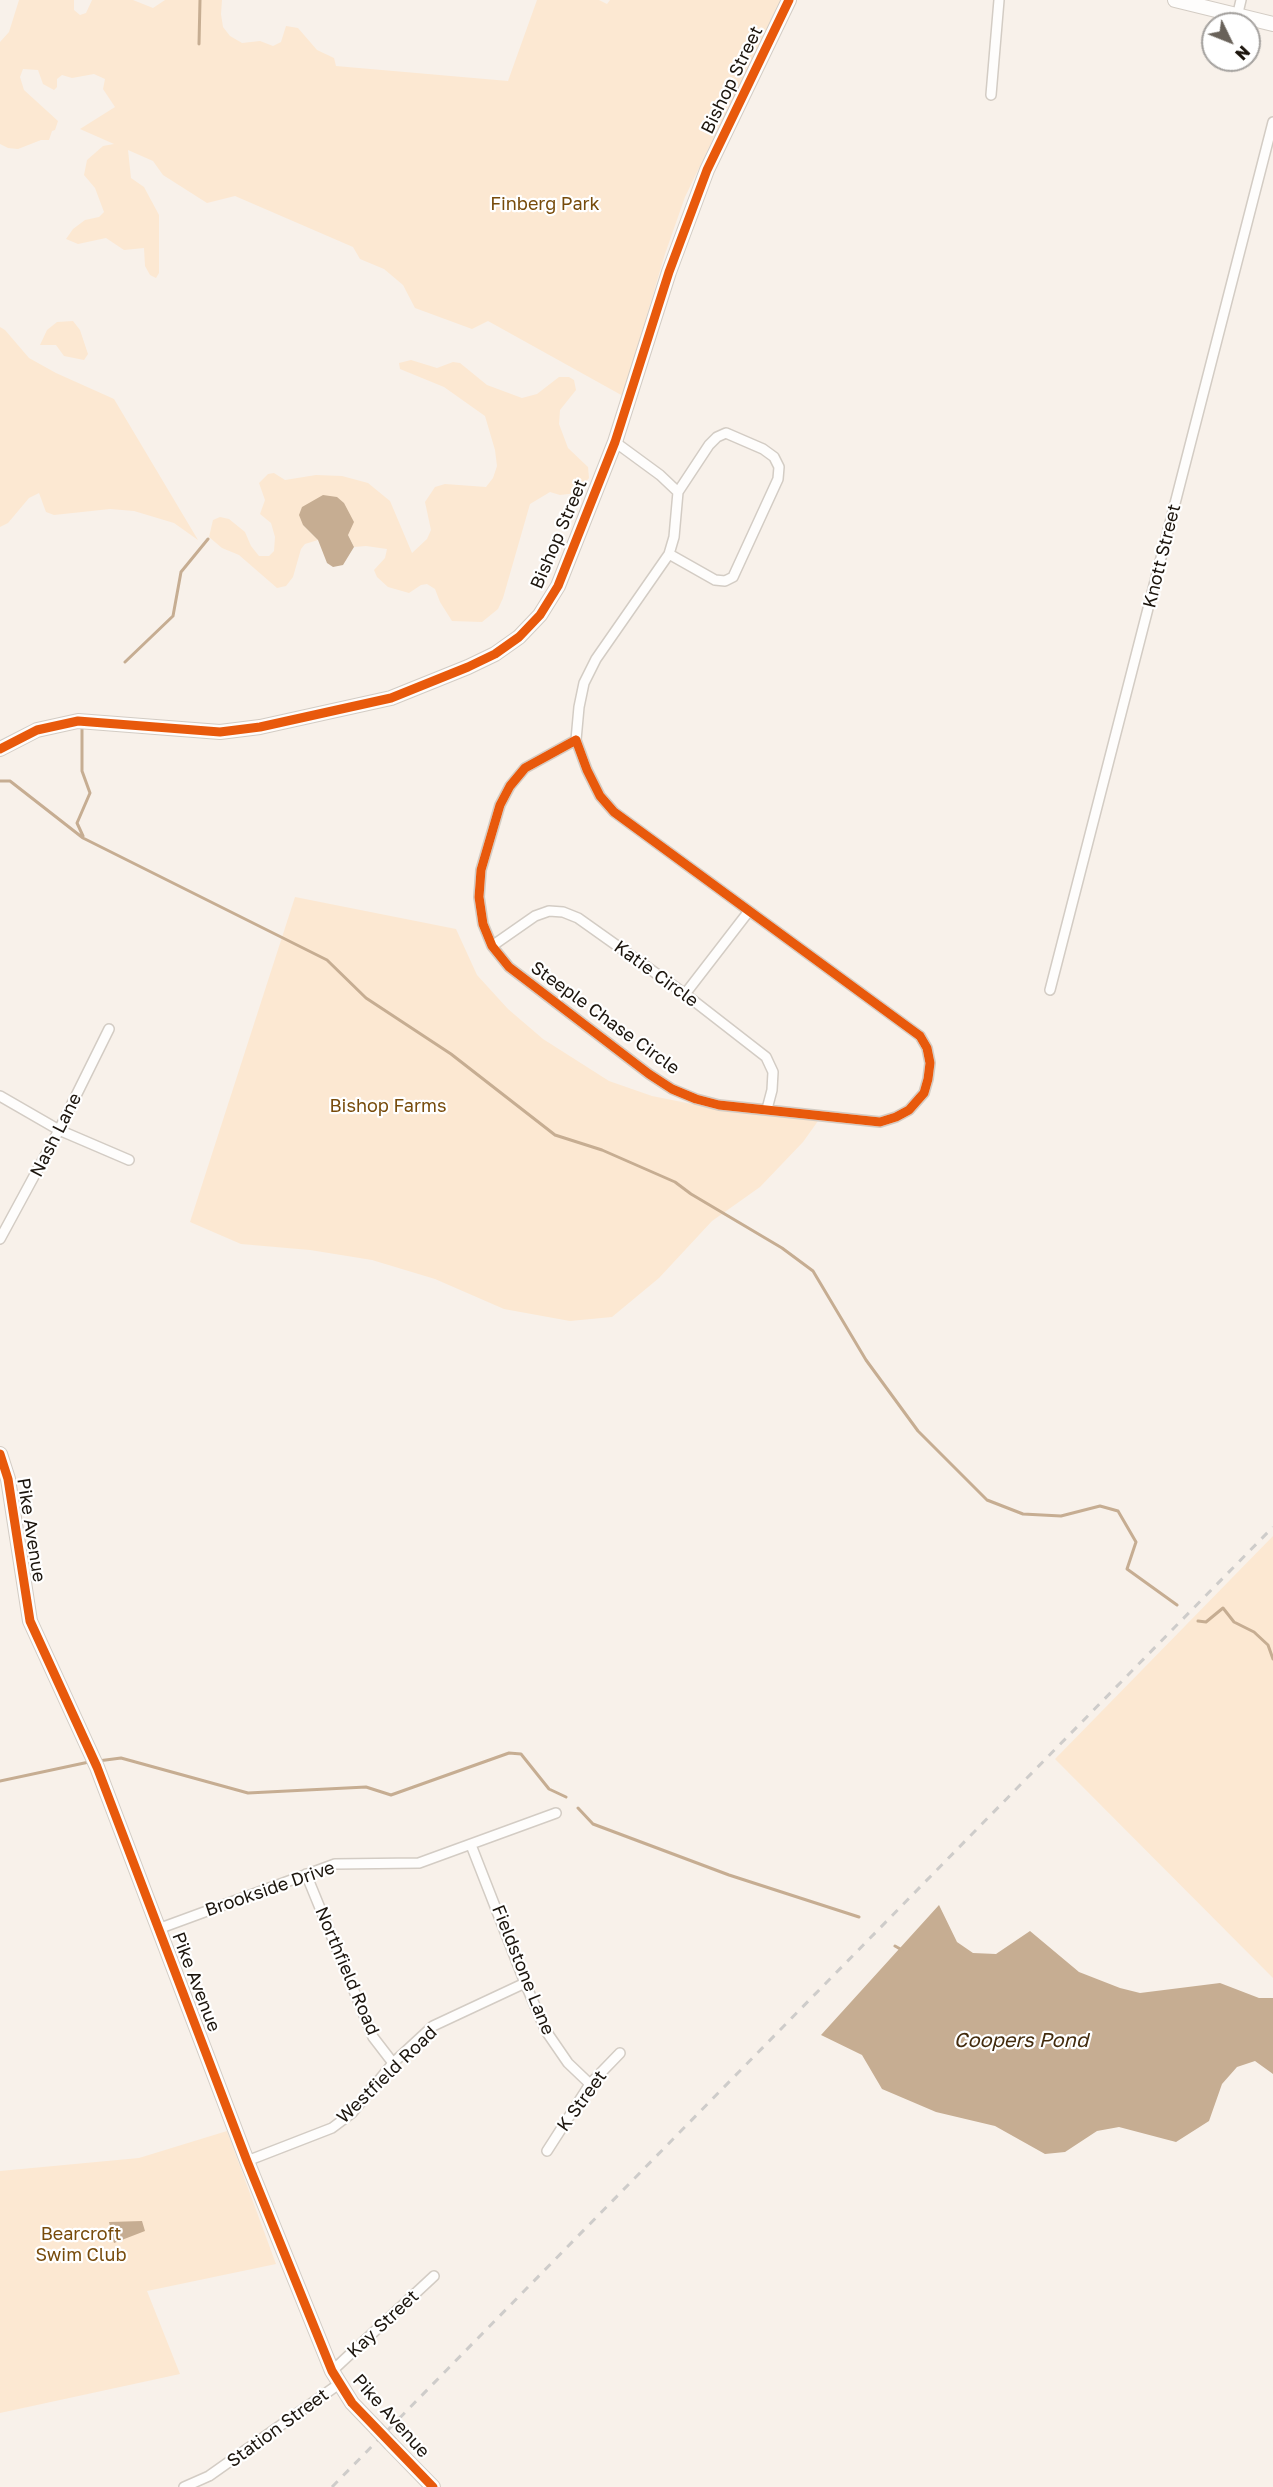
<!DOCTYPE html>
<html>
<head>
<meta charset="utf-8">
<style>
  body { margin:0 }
  #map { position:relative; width:1273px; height:2487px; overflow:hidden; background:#f8f1ea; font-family:"Golos Text",sans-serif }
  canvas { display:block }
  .north { position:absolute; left:1201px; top:12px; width:60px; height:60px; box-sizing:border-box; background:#fff; border:2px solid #a4a19e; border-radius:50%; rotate:133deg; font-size:16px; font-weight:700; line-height:24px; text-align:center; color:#1c150d }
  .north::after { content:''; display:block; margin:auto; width:21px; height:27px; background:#69625a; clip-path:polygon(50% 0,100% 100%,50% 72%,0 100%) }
</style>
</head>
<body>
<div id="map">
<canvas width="1273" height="2487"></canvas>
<div class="north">N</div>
</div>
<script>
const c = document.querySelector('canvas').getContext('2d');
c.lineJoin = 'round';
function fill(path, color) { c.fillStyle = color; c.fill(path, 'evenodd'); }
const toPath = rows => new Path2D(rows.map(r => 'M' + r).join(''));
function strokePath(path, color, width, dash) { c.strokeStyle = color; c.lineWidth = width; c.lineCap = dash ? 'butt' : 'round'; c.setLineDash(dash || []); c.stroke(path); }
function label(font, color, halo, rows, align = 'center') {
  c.font = font + ' "Golos Text",sans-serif'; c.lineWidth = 4.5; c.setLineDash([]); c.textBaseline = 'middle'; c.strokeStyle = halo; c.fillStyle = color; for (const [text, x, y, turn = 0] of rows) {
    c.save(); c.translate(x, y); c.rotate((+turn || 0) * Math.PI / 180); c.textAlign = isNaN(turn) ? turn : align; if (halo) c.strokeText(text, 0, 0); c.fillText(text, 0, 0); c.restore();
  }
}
const green = toPath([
  [19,0,74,0,74,10,80,15,86,13,92,0,133,0,153,8,165,0,222,0,221,14,223,27,230,36,242,43,260,41,273,46,281,42,286,26,298,28,317,50,334,58,336,66,508,81,537,0,599,0,607,4,610,0,781,0,747,74,716,133,685,197,665,254,623,396,488,321,472,329,415,308,403,285,384,269,360,259,353,247,235,196,207,203,163,175,153,161,128,150,131,178,144,187,159,215,159,273,156,278,150,275,145,266,144,248,124,250,106,238,78,244,66,239,73,229,85,220,99,217,104,212,95,188,84,175,87,160,103,146,114,144,80,129,115,107,103,89,105,79,94,74,72,78,62,75,57,79,57,87,54,90,43,84,38,70,23,69,20,77,24,90,58,121,55,130,52,131,49,140,41,140,18,149,8,148,0,144,0,42,9,32],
  [73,321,80,330,88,354,84,360,64,356,56,345,40,345,47,330,57,322],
  [0,327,5,330,29,358,56,373,114,399,198,540,174,523,134,511,110,509,54,515,46,512,39,493,29,498,8,523,0,527],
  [411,360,437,368,453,362,460,363,487,385,522,398,537,394,559,377,569,377,574,380,576,390,560,410,559,424,568,448,588,467,589,478,577,493,560,495,550,492,530,504,503,598,498,609,482,622,452,621,440,602,435,589,427,584,421,585,409,593,388,587,377,577,374,570,385,558,387,549,366,546,354,547,348,535,303,525,318,540,305,544,301,549,293,577,286,586,277,588,239,555,222,548,209,537,213,520,220,517,229,519,245,532,251,546,259,556,269,556,274,551,275,537,271,523,260,514,265,500,259,483,268,474,274,473,285,480,316,475,342,476,368,483,390,501,412,553,427,539,431,530,425,502,435,487,445,484,486,487,493,478,497,466,495,450,485,416,444,387,400,369,399,363],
  [295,897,456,929,477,975,508,1009,543,1039,609,1081,652,1096,737,1113,823,1114,803,1142,760,1187,712,1221,659,1278,612,1317,570,1321,504,1309,435,1279,372,1260,310,1250,241,1244,190,1222],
  [1273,1536,1273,1978,1055,1759],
  [227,2131,276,2264,147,2291,180,2374,0,2413,0,2171,139,2158]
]);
const water = toPath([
  [323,495,337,497,344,503,354,522,348,535,354,547,343,565,333,567,327,563,318,540,303,525,299,515,302,507],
  [939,1905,957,1942,973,1953,996,1954,1030,1931,1079,1972,1120,1988,1140,1993,1220,1983,1259,1998,1273,1998,1273,2074,1255,2061,1237,2067,1222,2084,1209,2121,1176,2142,1119,2127,1097,2131,1065,2152,1045,2154,995,2126,936,2112,882,2089,862,2055,821,2035],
  [142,2221,145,2231,114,2243,109,2222]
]);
const stream = toPath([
  [199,44,200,0],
  [125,662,173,616,181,572,208,539],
  [82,729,82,771,90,793,77,823,83,836],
  [0,781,10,781,83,838,327,960,366,998,451,1054,555,1135,602,1150,675,1182,691,1194,782,1248,813,1271,866,1360,918,1431,987,1500,1023,1514,1061,1516,1100,1506,1118,1511,1136,1542,1127,1569,1177,1605],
  [1198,1621,1206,1622,1223,1608,1234,1622,1254,1632,1268,1645,1273,1659],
  [98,1761,121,1758,248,1793,366,1787,391,1795,509,1753,521,1754,549,1789,566,1797],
  [0,1781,89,1762],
  [578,1808,593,1824,729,1875,859,1917],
  [895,1946,902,1950]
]);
const street = toPath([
  [1237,17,1241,0],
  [991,95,999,0],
  [669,554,715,580,725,581,733,577,778,479,779,467,774,457,763,449,726,433,717,437,709,445,678,492],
  [576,740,587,770,600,796,614,812,920,1036,927,1048,930,1063,928,1079,924,1093,909,1110,896,1117,880,1122,719,1105,696,1099,672,1089,649,1074,509,967,492,946,483,924,479,897,481,870,500,805,510,786,525,768,576,740],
  [576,740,579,707,584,683,596,659,669,554,674,537,678,492,660,475,615,442],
  [492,946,535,916,549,911,563,912,578,918,685,994,766,1057,773,1072,772,1090,767,1109],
  [1050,990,1273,122],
  [685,994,749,911],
  [0,1096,59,1130,129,1160],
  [0,1239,59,1130,109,1029],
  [471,1845,525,1983,546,2031,568,2063,590,2084],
  [306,1874,373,2037,393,2063],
  [158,1929,335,1864,419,1863,556,1813],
  [547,2151,590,2084,620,2053],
  [247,2161,332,2128,352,2113,393,2063,433,2026,525,1983],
  [332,2371,434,2276],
  [184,2487,209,2476,339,2384]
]);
const secondary = toPath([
  [1175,0,1273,24],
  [0,749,37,730,78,721,220,732,260,727,391,698,468,667,495,654,519,637,540,615,558,586,615,442,669,272,707,170,789,0],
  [0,1454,8,1479,30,1621,97,1767,247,2161,332,2371,352,2403,376,2428],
  [391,2444,433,2487]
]);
const rail = toPath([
  [332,2487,1273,1527]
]);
const secondaryBridge = toPath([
  [376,2428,391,2444]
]);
const cycleway = toPath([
  [576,740,587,770,600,796,614,812,920,1036,927,1048,930,1063,928,1079,924,1093,909,1110,896,1117,880,1122,719,1105,696,1099,672,1089,649,1074,509,967,492,946,483,924,479,897,481,870,500,805,510,786,525,768,576,740],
  [0,749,37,730,78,721,220,732,260,727,391,698,468,667,495,654,519,637,540,615,558,586,615,442,669,272,707,170,789,0],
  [0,1454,8,1479,30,1621,97,1767,247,2161,332,2371,352,2403,433,2487]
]);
const streetNames = [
  ["Bishop Street",732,80,-64],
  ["Bishop Street",559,534,-67],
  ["Knott Street",1162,556,-76],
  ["Katie Circle",656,974,36],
  ["Steeple Chase Circle",605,1018,36],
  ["Nash Lane",56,1135,-63],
  ["Pike Avenue",31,1530,81],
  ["Brookside Drive",270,1889,-19],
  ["Fieldstone Lane",523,1970,68],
  ["Northfield Road",347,1971,67],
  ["Pike Avenue",196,1982,69],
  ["Westfield Road",387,2075,-44],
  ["K Street",582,2101,-54],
  ["Kay Street",383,2324,-43],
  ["Pike Avenue",391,2416,48],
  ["Station Street",278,2428,-36]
];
const parkNames = [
  ["Finberg Park",545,204],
  ["Bishop Farms",388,1106],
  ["Bearcroft",81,2234],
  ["Swim Club",81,2255]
];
const waterNames = [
  ["Coopers Pond",1021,2041]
];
fill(green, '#fce8d2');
fill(water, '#c6ad92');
strokePath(stream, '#c6ad92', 3);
strokePath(street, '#d3ccc4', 12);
strokePath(secondary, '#d3ccc4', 16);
strokePath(street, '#fefdfc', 9);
strokePath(secondary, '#fefdfc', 14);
strokePath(rail, '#ceccca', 3, [8, 8]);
strokePath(secondaryBridge, '#d3ccc4', 16, []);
strokePath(secondaryBridge, '#fefdfc', 14);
strokePath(cycleway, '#e8590c', 9);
label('18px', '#1c150d', '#fff', streetNames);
label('18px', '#774b0b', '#fff', parkNames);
label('italic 20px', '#432b0d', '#fff', waterNames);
</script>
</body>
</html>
